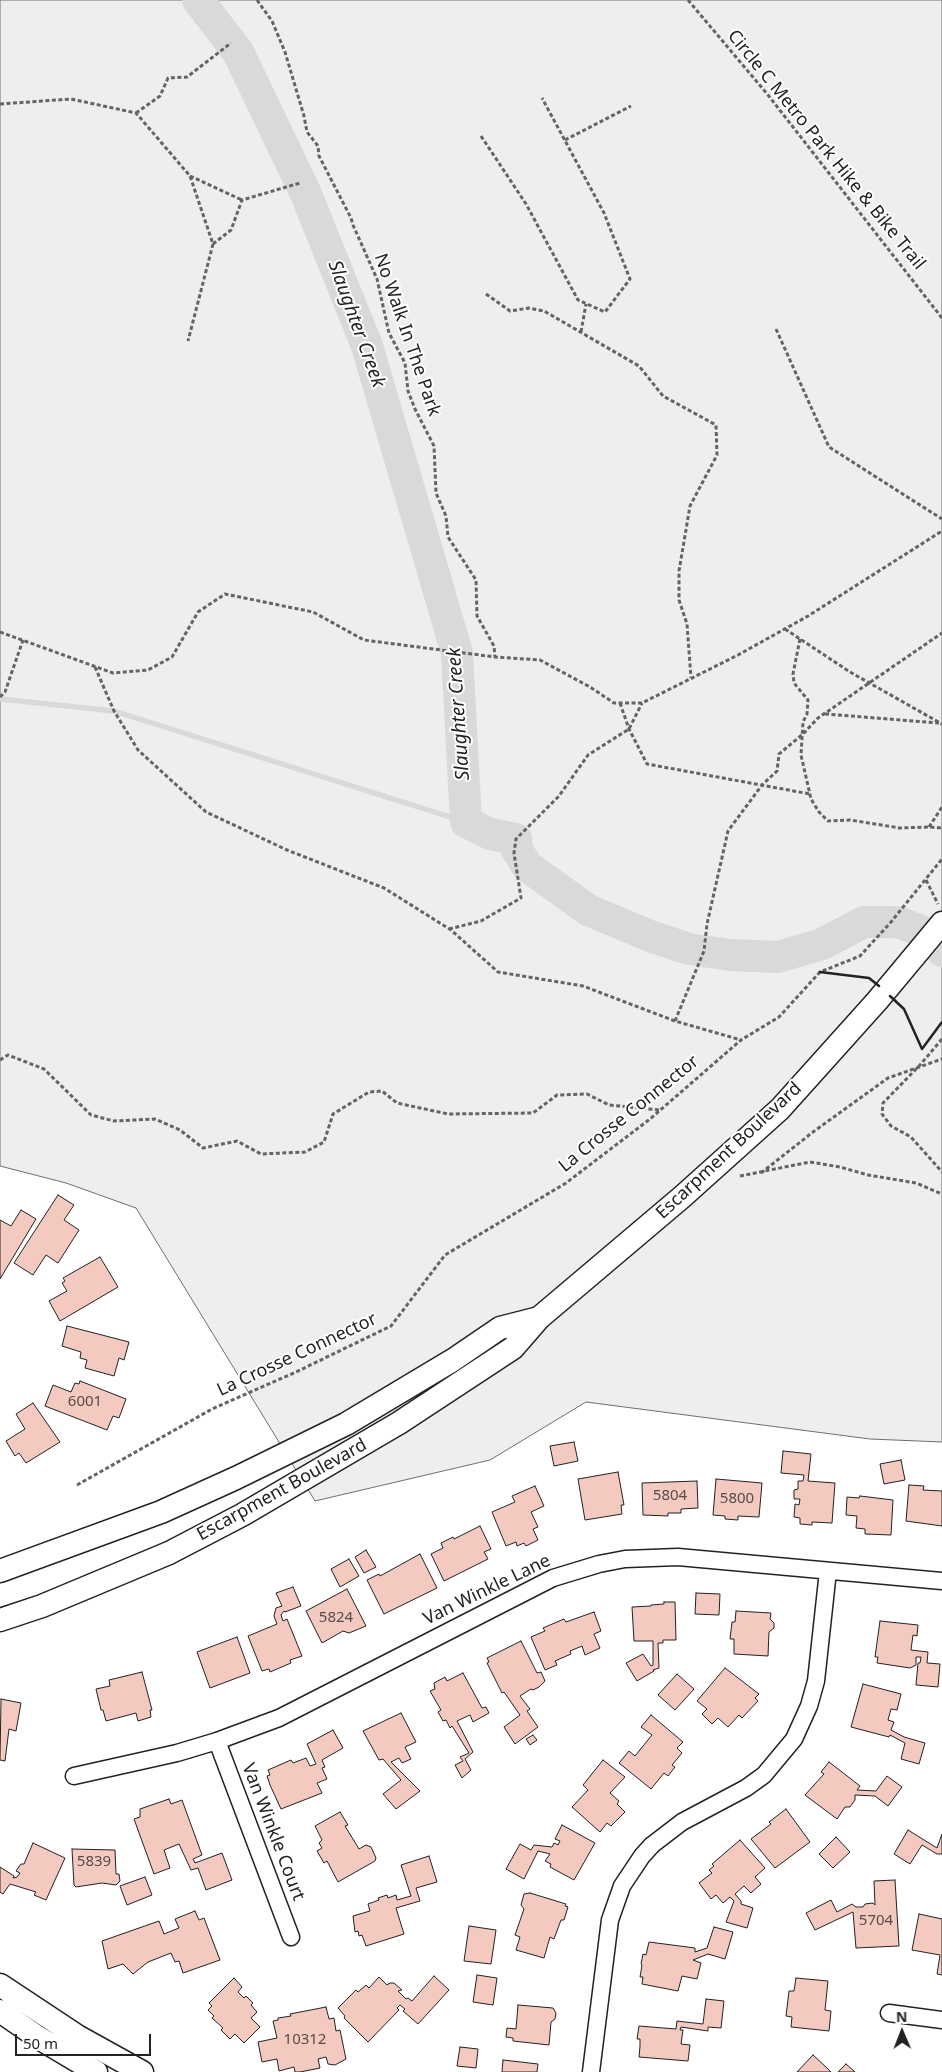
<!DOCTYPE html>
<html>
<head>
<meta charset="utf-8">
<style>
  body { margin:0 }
  #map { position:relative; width:942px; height:2072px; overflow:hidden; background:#fff; font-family:"Noto Sans",sans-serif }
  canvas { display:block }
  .north { position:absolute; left:877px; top:2007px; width:50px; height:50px; -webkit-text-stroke:4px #fff; paint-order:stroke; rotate:359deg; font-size:14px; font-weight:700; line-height:20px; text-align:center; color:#222 }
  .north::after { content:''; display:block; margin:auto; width:18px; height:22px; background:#222; clip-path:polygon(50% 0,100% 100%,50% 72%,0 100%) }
  .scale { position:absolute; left:15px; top:2034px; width:136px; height:22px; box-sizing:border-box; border:2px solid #222; border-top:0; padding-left:6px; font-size:15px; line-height:18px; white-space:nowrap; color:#222; -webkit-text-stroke:4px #fff; paint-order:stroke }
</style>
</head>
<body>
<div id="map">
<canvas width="942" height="2072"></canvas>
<div class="north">N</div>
<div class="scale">50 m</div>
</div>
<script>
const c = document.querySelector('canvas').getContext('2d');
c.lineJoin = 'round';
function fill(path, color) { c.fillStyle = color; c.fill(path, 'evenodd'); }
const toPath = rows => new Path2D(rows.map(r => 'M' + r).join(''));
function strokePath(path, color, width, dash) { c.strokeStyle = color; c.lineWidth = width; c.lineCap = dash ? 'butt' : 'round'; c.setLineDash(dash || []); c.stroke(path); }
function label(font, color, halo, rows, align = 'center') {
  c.font = font + ' "Noto Sans",sans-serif'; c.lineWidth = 4; c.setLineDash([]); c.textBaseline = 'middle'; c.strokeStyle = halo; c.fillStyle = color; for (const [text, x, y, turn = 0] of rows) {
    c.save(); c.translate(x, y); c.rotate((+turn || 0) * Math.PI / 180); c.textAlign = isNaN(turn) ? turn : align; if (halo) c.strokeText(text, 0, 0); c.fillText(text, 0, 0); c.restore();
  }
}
const green = toPath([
  [0,0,942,0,942,1442,870,1439,586,1402,490,1460,315,1501,136,1208,66,1183,0,1166,0,0]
]);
const stream = toPath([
  [0,699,114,711,466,822]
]);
const river = toPath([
  [198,0,238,52,306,194,367,346,457,653,466,822,490,834,516,839,517,850,527,866,588,910,650,936,689,949,730,955,778,957,822,944,864,922,891,922,900,923,934,936,942,951]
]);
const building = toPath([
  [58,1195,74,1205,64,1220,79,1230,58,1263,46,1255,33,1275,14,1263,58,1195],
  [21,1210,36,1219,0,1279,0,1220,11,1226,21,1210],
  [100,1257,118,1287,60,1321,49,1301,67,1291,62,1283,65,1281,63,1278,100,1257],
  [67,1326,129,1342,124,1360,119,1358,114,1376,85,1368,87,1360,80,1358,81,1352,62,1346,67,1326],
  [80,1381,126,1399,119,1418,113,1416,107,1430,45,1406,53,1385,71,1392,75,1383,79,1384,80,1381],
  [33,1403,60,1442,26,1463,19,1453,15,1456,6,1441,25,1429,16,1414,33,1403],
  [574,1442,578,1461,554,1466,550,1446,574,1442],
  [783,1451,811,1454,808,1481,835,1483,832,1523,812,1522,812,1525,800,1524,800,1518,794,1517,795,1504,799,1505,800,1499,794,1499,794,1490,798,1489,798,1481,803,1481,804,1475,781,1473,783,1451],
  [901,1460,905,1480,884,1484,880,1464,901,1460],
  [618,1472,624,1505,621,1505,622,1514,585,1520,578,1479,618,1472],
  [716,1479,762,1483,759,1517,738,1516,738,1520,725,1519,725,1516,713,1515,716,1479],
  [697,1481,698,1508,681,1509,681,1513,668,1513,668,1516,643,1515,642,1483,697,1481],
  [909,1485,924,1486,923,1490,942,1491,942,1526,906,1521,909,1485],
  [535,1486,544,1506,531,1512,538,1527,533,1529,538,1540,526,1546,524,1543,517,1546,516,1542,506,1546,492,1512,515,1502,512,1496,535,1486],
  [860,1496,893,1500,891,1535,865,1534,865,1529,856,1528,857,1516,846,1515,847,1497,859,1498,860,1496],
  [480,1526,491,1549,484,1552,488,1559,444,1581,431,1554,443,1548,441,1543,453,1537,454,1539,480,1526],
  [366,1550,376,1567,364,1573,355,1557,366,1550],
  [420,1554,437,1588,384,1614,367,1580,379,1574,380,1576,420,1554],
  [349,1559,359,1576,340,1587,331,1569,349,1559],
  [293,1587,301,1606,285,1612,284,1611,281,1615,283,1621,287,1619,302,1656,290,1660,291,1663,270,1672,269,1669,262,1671,248,1636,277,1624,274,1616,276,1608,282,1606,276,1593,293,1587],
  [347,1589,366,1626,349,1633,343,1631,322,1643,306,1611,347,1589],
  [696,1593,720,1594,719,1615,695,1614,696,1593],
  [664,1602,675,1602,676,1640,663,1640,663,1643,658,1643,659,1668,653,1670,654,1671,637,1681,626,1663,643,1654,651,1666,653,1665,653,1641,634,1641,632,1607,651,1606,651,1605,664,1604,664,1602],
  [736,1611,771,1613,770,1619,774,1623,774,1628,769,1632,768,1656,734,1654,734,1639,730,1639,732,1622,735,1622,736,1611],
  [594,1612,601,1631,594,1634,600,1648,585,1655,582,1646,570,1651,571,1654,555,1661,557,1665,545,1670,531,1637,545,1631,543,1628,564,1619,566,1622,594,1612],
  [880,1621,918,1625,917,1636,913,1635,911,1650,928,1652,927,1663,940,1664,938,1687,916,1685,918,1663,920,1663,921,1657,916,1657,916,1665,910,1668,877,1663,878,1657,875,1657,880,1621],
  [237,1637,250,1673,210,1688,197,1652,237,1637],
  [521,1641,537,1673,541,1672,545,1681,539,1687,533,1690,531,1689,520,1696,530,1709,527,1711,538,1727,515,1744,504,1727,520,1715,504,1692,502,1693,487,1663,489,1662,487,1658,521,1641],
  [725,1668,759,1694,755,1698,758,1701,742,1718,739,1715,728,1727,718,1718,712,1724,702,1714,707,1709,697,1701,725,1668],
  [142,1672,152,1710,150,1710,151,1717,138,1721,136,1713,106,1721,103,1710,101,1710,96,1689,110,1686,109,1680,142,1672],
  [463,1673,482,1708,486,1707,489,1713,473,1722,470,1715,457,1721,473,1752,465,1759,471,1770,462,1778,455,1765,463,1761,460,1757,469,1753,452,1726,450,1728,446,1720,443,1721,438,1712,441,1710,430,1691,435,1689,434,1683,445,1677,447,1681,463,1673],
  [677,1674,694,1689,675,1710,658,1695,677,1674],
  [863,1684,901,1694,897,1710,891,1709,888,1720,894,1722,891,1730,904,1737,925,1743,919,1764,901,1759,905,1743,890,1735,889,1737,851,1727,863,1684],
  [1,1699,21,1703,16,1731,9,1729,5,1761,0,1760,1,1699],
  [401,1713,416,1742,405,1747,411,1759,402,1763,399,1758,391,1762,420,1791,396,1809,383,1794,401,1780,383,1759,379,1760,363,1731,401,1713],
  [651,1715,683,1742,677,1748,682,1753,672,1765,675,1767,668,1776,664,1773,651,1789,619,1763,629,1751,635,1756,652,1735,641,1727,651,1715],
  [333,1730,343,1748,322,1760,325,1767,322,1768,327,1779,317,1783,322,1793,281,1809,270,1785,267,1776,270,1775,268,1770,291,1760,293,1763,306,1758,310,1766,316,1764,307,1744,333,1730],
  [533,1735,537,1740,530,1745,526,1739,533,1735],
  [603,1760,625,1777,610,1793,619,1801,617,1804,625,1812,611,1826,607,1823,600,1832,572,1807,588,1790,583,1785,603,1760],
  [829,1762,860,1786,857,1790,876,1791,887,1776,902,1787,888,1806,875,1796,855,1795,855,1800,850,1807,845,1807,837,1819,805,1795,824,1774,821,1772,829,1762],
  [169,1799,171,1804,182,1800,202,1855,193,1859,195,1863,222,1853,232,1880,206,1890,198,1868,191,1870,179,1844,164,1850,170,1868,154,1874,134,1819,140,1817,140,1809,169,1799],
  [786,1809,810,1842,775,1868,751,1839,771,1824,769,1822,786,1809],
  [340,1812,348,1825,345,1826,359,1849,366,1845,371,1847,376,1858,375,1861,338,1882,327,1861,324,1863,317,1851,322,1848,319,1843,322,1840,315,1826,340,1812],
  [562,1825,595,1843,574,1880,550,1867,551,1864,545,1861,550,1854,538,1851,524,1879,506,1869,520,1844,531,1850,534,1845,552,1847,554,1843,558,1845,560,1841,555,1839,562,1825],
  [908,1830,937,1848,942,1834,942,1854,937,1854,922,1845,910,1864,894,1854,908,1830],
  [836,1837,850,1852,833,1868,819,1854,836,1837],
  [740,1840,765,1868,755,1877,761,1884,751,1893,744,1886,735,1894,741,1901,741,1904,753,1908,747,1928,726,1922,734,1901,730,1897,723,1903,716,1895,711,1899,699,1883,712,1873,709,1870,714,1866,712,1864,740,1840],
  [33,1843,65,1858,46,1900,34,1895,36,1892,10,1884,3,1894,0,1892,0,1867,14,1876,13,1878,17,1877,20,1873,16,1871,21,1864,24,1864,33,1843],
  [72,1849,115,1850,116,1874,119,1874,120,1881,116,1885,102,1883,76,1887,74,1885,72,1849],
  [429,1856,437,1882,416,1888,420,1901,396,1908,404,1934,366,1946,362,1935,359,1936,358,1931,355,1932,353,1916,370,1911,368,1904,379,1900,378,1898,387,1895,388,1898,396,1895,397,1900,411,1896,401,1865,429,1856],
  [145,1877,152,1895,127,1905,120,1886,145,1877],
  [895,1880,899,1946,856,1948,853,1912,815,1930,806,1913,831,1900,837,1912,852,1904,856,1907,863,1907,865,1904,873,1903,875,1905,874,1881,895,1880],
  [530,1893,566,1904,565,1906,568,1907,564,1920,561,1920,554,1939,550,1937,544,1958,516,1950,520,1937,515,1935,524,1909,521,1905,524,1894,530,1893],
  [195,1911,199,1920,204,1918,220,1960,183,1973,179,1961,175,1962,171,1953,148,1962,133,1974,123,1964,108,1969,102,1941,159,1921,164,1934,179,1928,175,1919,195,1911],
  [919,1914,942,1919,942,1975,937,1974,940,1955,912,1950,919,1914],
  [469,1926,496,1930,491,1964,464,1961,469,1926],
  [714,1927,733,1932,725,1959,708,1954,693,1960,701,1963,697,1979,682,1976,678,1991,642,1984,643,1977,640,1977,642,1965,641,1964,643,1954,646,1955,649,1942,695,1948,695,1952,707,1948,714,1927],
  [477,1975,497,1978,493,2005,473,2002,477,1975],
  [434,1976,449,1990,418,2024,403,2011,405,2009,400,2005,397,2008,399,2010,368,2042,344,2018,345,2016,338,2008,356,1990,358,1992,366,1985,369,1988,379,1977,387,1985,390,1983,394,1983,402,1990,398,1991,406,1999,408,1998,412,2001,434,1976],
  [234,1978,242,1987,238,1992,244,1998,246,1996,253,2003,251,2005,257,2012,251,2018,260,2027,244,2043,235,2034,230,2039,221,2030,223,2028,212,2018,214,2016,208,2010,212,2006,209,2003,234,1978],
  [796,1978,828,1981,825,2010,831,2011,829,2031,791,2027,792,2017,786,2016,789,1991,794,1991,796,1978],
  [706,1999,724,2001,721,2028,708,2027,708,2031,681,2027,680,2030,683,2030,681,2044,690,2045,688,2061,639,2057,640,2046,640,2039,637,2039,639,2026,676,2029,677,2021,703,2024,706,1999],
  [518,2005,553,2008,556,2013,555,2019,551,2022,549,2045,513,2041,513,2038,506,2037,507,2028,516,2029,518,2005],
  [326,2007,329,2019,334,2018,336,2031,340,2030,346,2059,335,2065,328,2064,326,2057,318,2059,320,2068,300,2072,295,2072,294,2067,279,2071,277,2059,262,2062,258,2042,277,2038,273,2021,278,2020,278,2018,291,2016,290,2014,326,2007],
  [460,2047,478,2049,476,2068,457,2066,460,2047],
  [813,2055,826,2067,831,2072,797,2072,813,2055],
  [503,2060,538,2064,537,2072,502,2072,503,2060],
  [846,2064,855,2072,838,2072,846,2064]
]);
const path = toPath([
  [257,0,272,21,285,52,304,116,307,132,318,146,319,156,351,218,353,225,377,279,389,333,405,363,408,391,415,409,434,446,436,493,446,516,448,537,476,580,477,616,494,646,495,657],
  [688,0,768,95,942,318],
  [0,104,71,99,136,113,190,176,213,244,188,341],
  [136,113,160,96,168,78,187,77,231,43],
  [481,136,526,204,578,300,605,312,630,279,604,213,542,98],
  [565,140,631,106],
  [190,176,242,200],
  [213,244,231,230,242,200,300,183],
  [486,294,510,311,529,308,544,311,639,366,663,396,716,425,717,455,690,506,679,571,679,600,687,624,691,678],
  [776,329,829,447,942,519],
  [581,332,586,304],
  [785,629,850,672,942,724],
  [0,632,113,673,148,670,172,657,198,612,225,594,313,612,364,640,495,657,540,660,590,687,614,703,642,703,738,655,808,616,942,531],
  [800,639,793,674,794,683,808,700,807,714,803,722,801,755,811,799,819,812,828,821,850,820,900,828,929,827,942,828],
  [95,667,114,711,138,750,206,812,287,850,384,888,451,930,498,972,583,986,675,1021,741,1040],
  [0,697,5,692,23,640],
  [620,703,629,729,647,764,810,794],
  [825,714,939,723],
  [929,827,942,807],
  [926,880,938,904],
  [449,929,481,921,521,898,514,853,516,839,559,796,588,755,629,729,642,703],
  [675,1021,704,951,707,924,728,831,762,785,777,771,779,754,803,734,818,718,942,633],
  [942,1039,920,1065,883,1103,882,1114,891,1126,911,1137,942,1172],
  [0,1060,8,1055,44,1069,91,1115,114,1121,155,1119,180,1130,203,1148,237,1141,261,1154,305,1152,324,1142,333,1114,369,1092,382,1091,397,1103,448,1114,533,1113,557,1095,587,1094,609,1105,659,1110],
  [761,1173,813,1132,888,1078,942,1059],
  [740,1176,810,1162,840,1167,868,1175,916,1183,942,1194],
  [77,1485,212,1409,296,1372,391,1326,445,1255,566,1183,650,1119,741,1040,779,1017,820,972,860,956,891,922,942,859]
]);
const street = toPath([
  [217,1741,291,1937],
  [74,1776,177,1753,217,1741,279,1718,553,1578,599,1564,625,1559,678,1557,942,1581],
  [889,2013,942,2020],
  [591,2072,610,1920,622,1886,642,1856,652,1845,682,1822,746,1788,764,1775,794,1739,809,1706,816,1681,828,1571]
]);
const secondary = toPath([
  [0,1571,161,1512,236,1478,346,1424,453,1360,500,1328,539,1318],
  [0,1620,42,1606,169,1553,242,1515,399,1423,513,1348,539,1318,682,1197,780,1109,877,1001,942,923],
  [0,1985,77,2036,142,2072],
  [0,2011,39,2038,96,2072]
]);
const wall = toPath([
  [820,972,869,978,879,986],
  [890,996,904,1009,922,1049,942,1022]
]);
const numberNames = [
  ["6001",85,1402],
  ["5804",670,1496],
  ["5800",737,1499],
  ["5824",336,1618],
  ["5839",94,1862],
  ["5704",876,1921],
  ["10312",305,2040]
];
const streetNames = [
  ["Circle C Metro Park Hike & Bike Trail",826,150,51],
  ["No Walk In The Park",407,335,71],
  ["La Crosse Connector",629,1114,-39],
  ["Escarpment Boulevard",729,1151,-43],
  ["La Crosse Connector",297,1355,-25],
  ["Escarpment Boulevard",282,1490,-29],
  ["Van Winkle Lane",487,1590,-26],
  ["Van Winkle Court",273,1832,69]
];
const waterNames = [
  ["Slaughter Creek",356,324,70],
  ["Slaughter Creek",459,714,-94]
];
fill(green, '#eee');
strokePath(green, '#6f6f6f', 1);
strokePath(stream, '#d9d9d9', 5.5);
strokePath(river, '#d9d9d9', 32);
fill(building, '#f3c9c0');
strokePath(building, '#222', 1);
strokePath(street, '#222', 19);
strokePath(secondary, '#222', 25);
strokePath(path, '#646464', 3, [4, 2.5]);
strokePath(street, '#fff', 16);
strokePath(secondary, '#fff', 22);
strokePath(wall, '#222', 2.5);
label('15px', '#564c4a', null, numberNames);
label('18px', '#222', '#fff', streetNames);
label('italic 19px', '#222', '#fff', waterNames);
</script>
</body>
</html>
